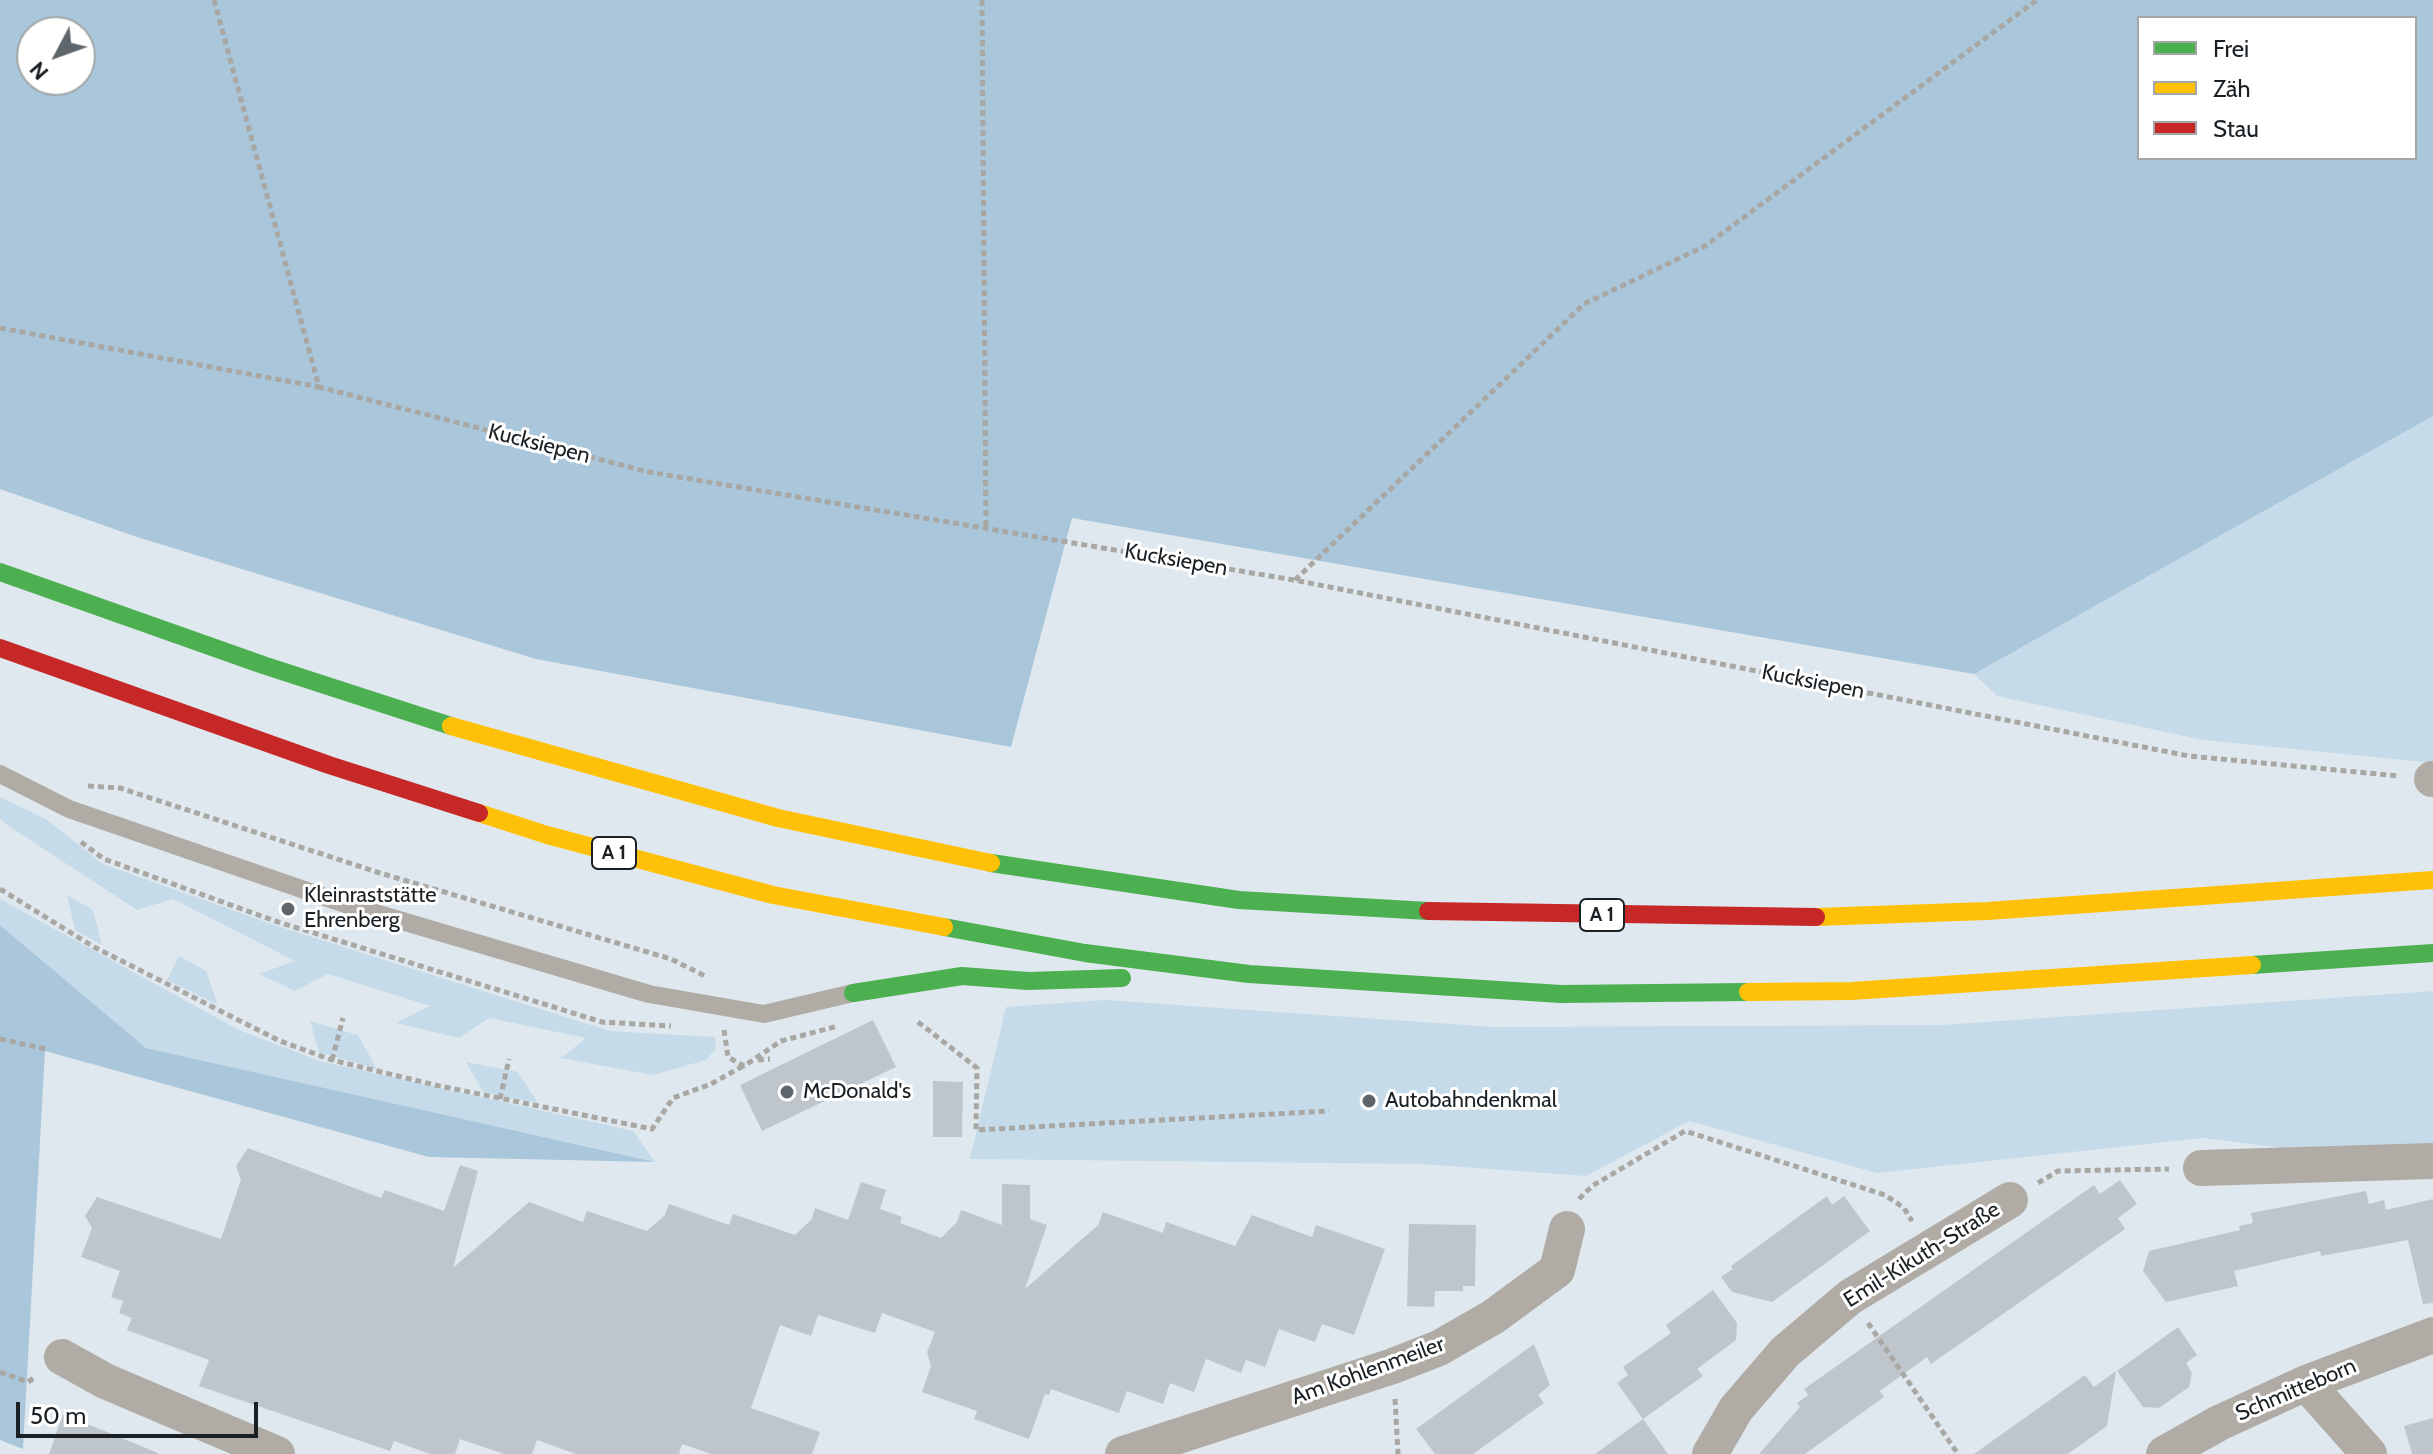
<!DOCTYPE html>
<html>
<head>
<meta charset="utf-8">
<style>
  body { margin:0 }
  #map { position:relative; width:2433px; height:1454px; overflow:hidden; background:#dfe8ee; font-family:Cabin,sans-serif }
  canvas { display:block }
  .legend { position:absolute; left:2137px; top:16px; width:280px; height:144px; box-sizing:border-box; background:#fff; border:2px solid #a3a6a7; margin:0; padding:10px 14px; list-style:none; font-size:24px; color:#1a2024 }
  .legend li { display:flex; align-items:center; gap:16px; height:40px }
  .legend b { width:40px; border:2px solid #a3a6a7 }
  .north { position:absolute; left:16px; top:16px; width:80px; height:80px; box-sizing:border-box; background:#fff; border:2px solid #a3a6a7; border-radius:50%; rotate:229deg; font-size:22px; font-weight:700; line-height:32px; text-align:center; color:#1a2024 }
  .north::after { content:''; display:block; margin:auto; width:28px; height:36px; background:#5f666b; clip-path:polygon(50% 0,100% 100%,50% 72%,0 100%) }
  .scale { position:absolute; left:16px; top:1402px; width:242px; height:36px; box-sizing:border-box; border:4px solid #1a2024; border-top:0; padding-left:10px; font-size:24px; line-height:28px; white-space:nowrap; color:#1a2024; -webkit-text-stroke:6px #fff; paint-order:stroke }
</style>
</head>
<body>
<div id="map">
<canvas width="2433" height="1454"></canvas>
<ul class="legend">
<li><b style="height:10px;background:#4caf50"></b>Frei</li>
<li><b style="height:10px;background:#ffc107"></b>Zäh</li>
<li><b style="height:10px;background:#c62828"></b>Stau</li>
</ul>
<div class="north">N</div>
<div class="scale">50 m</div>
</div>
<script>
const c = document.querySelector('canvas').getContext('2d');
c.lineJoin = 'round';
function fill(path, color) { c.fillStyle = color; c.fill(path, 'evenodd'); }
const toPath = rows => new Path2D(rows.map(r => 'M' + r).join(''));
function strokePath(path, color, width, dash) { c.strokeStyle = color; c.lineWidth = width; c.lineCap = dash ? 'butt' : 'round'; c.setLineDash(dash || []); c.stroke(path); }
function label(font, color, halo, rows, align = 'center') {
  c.font = font + ' Cabin,sans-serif'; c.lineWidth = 6; c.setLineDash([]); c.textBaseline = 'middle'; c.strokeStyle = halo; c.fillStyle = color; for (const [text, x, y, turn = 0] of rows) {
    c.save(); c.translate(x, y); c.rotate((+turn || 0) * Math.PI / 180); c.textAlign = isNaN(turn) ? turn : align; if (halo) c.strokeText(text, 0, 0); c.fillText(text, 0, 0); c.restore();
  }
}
const green = toPath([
  [2433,416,2433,763,2203,740,1997,696,1974,674],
  [0,797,46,819,103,864,277,926,610,1031,715,1037,716,1049,706,1060,653,1075,561,1058,586,1038,489,1018,459,1038,396,1023,430,1006,328,974,295,991,259,974,295,961,173,899,137,910,7,825,0,818],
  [67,895,93,910,102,945,75,930],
  [0,899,239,1030,320,1061,633,1131,655,1162,146,1048,0,925],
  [179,956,206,971,218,1005,167,980],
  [2433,991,2433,1148,2320,1153,2203,1138,1877,1173,1689,1121,1586,1176,1420,1164,970,1159,1006,1007,1105,1000,1494,1027,1942,1025],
  [310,1021,358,1035,377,1069,319,1052],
  [466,1062,518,1072,538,1103,483,1092]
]);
const forest = toPath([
  [0,0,2433,0,2433,416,1974,674,1072,518,1011,747,536,659,137,537,0,489],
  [2139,18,2415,18,2415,158,2139,158],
  [32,32,80,32,80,80,32,80],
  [0,925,146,1048,655,1162,429,1157,45,1051,23,1449,0,1440]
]);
const building = toPath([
  [873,1020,896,1067,762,1131,740,1085],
  [933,1081,963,1082,962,1137,933,1137],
  [248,1148,381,1198,385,1190,444,1211,460,1165,478,1171,453,1268,529,1202,583,1222,587,1211,647,1231,665,1215,669,1204,729,1225,733,1214,795,1235,812,1219,815,1208,848,1220,861,1182,886,1190,880,1209,902,1217,900,1223,941,1238,957,1222,961,1210,1002,1225,1002,1184,1030,1185,1030,1219,1047,1225,1025,1289,1098,1225,1103,1212,1163,1233,1166,1222,1235,1246,1252,1215,1312,1237,1316,1225,1385,1249,1354,1335,1322,1324,1315,1342,1279,1329,1265,1367,1246,1360,1241,1373,1206,1359,1194,1392,1170,1383,1163,1404,1127,1391,1119,1413,1051,1389,1049,1395,1045,1394,1029,1439,974,1419,977,1411,922,1392,931,1366,927,1352,935,1332,882,1313,875,1333,818,1315,811,1336,780,1325,751,1408,820,1432,812,1454,711,1454,682,1444,679,1454,576,1454,537,1440,532,1454,504,1454,460,1439,455,1454,430,1454,394,1441,390,1451,199,1386,209,1360,127,1330,132,1318,119,1313,123,1301,111,1297,120,1271,81,1257,92,1228,85,1216,97,1197,221,1239,241,1180,236,1166],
  [2120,1180,2137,1204,2118,1218,2125,1229,1931,1364,1927,1357,1880,1391,1884,1397,1805,1454,1759,1454,1800,1407,1797,1403,1808,1395,1804,1389,2094,1185,2100,1194],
  [2366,1191,2369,1204,2384,1200,2386,1210,2433,1199,2433,1303,2423,1304,2408,1240,2321,1256,2320,1251,2234,1271,2238,1286,2166,1302,2143,1271,2149,1251,2240,1230,2239,1226,2253,1223,2251,1213],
  [1827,1196,1832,1205,1844,1196,1870,1231,1772,1302,1732,1292,1721,1277,1733,1269,1731,1266],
  [1409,1224,1476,1225,1475,1286,1463,1286,1463,1291,1435,1291,1434,1307,1407,1306],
  [1713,1290,1737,1323,1736,1340,1697,1369,1703,1376,1643,1419,1617,1383,1628,1375,1623,1367,1671,1333,1666,1325],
  [2178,1327,2197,1355,2186,1363,2192,1373,2189,1387,2159,1408,2143,1407,2117,1371],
  [1534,1344,1550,1385,1538,1395,1544,1403,1473,1454,1435,1454,1416,1429],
  [2116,1371,2107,1426,2068,1454,1974,1454,2085,1375,2094,1387],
  [63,1414,158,1453,158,1454,49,1454],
  [2433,1418,2433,1454,2412,1454,2404,1426],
  [1643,1419,1668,1454,1595,1454]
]);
const path = toPath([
  [214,0,319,387,649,472,1294,580,2189,756,2399,776],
  [982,0,986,528],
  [0,328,319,387],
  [1295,580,1584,304,1705,246,2037,0],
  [88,786,120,788,380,873,671,959,707,977],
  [81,842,104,859,275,921,602,1022,671,1026],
  [0,889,94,947,280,1041,332,1060,435,1085,652,1129,673,1098,711,1084,745,1065],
  [918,1022,977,1068,976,1130,1329,1111],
  [724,1030,728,1057,744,1066,781,1041,838,1026],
  [0,1039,46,1049],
  [332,1060,343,1018],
  [758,1060,770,1059],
  [500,1099,509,1059],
  [2038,1183,2058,1171,2169,1169],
  [1579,1199,1592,1186,1685,1131,1885,1195,1904,1208,1912,1221],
  [1868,1323,1958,1454],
  [0,1372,28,1382,35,1377],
  [1395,1399,1398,1454]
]);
const lane = toPath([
  [0,774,69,809,348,905,649,994,764,1014,853,993]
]);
const street = toPath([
  [2432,779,2433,779],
  [2201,1168,2433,1161],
  [62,1357,105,1381,277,1454],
  [2306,1383,2369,1454],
  [1123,1454,1393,1366,1439,1348,1493,1317,1557,1270,1567,1229],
  [1710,1454,1736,1409,1785,1352,1850,1297,2010,1200],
  [2164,1454,2219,1423,2306,1383,2433,1335]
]);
const fast = toPath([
  [0,572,263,665,451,726],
  [991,863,1239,900,1428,911],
  [944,927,1085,953,1249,974,1561,994,1748,992],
  [2252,965,2433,953],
  [853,993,962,976,1028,981,1122,978]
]);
const slow = toPath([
  [451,726,778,818,991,863],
  [479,813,547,835,773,895,944,927],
  [1816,917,1987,911,2433,880],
  [1748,992,1851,991,2252,965]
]);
const jam = toPath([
  [0,648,329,765,479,813],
  [1428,911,1816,917]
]);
const markers = [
  [288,909,8,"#5f666b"],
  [787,1092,8,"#5f666b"],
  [1369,1101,8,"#5f666b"]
];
const shields = [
  [614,853,44],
  [1602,915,44]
];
const shieldNames = [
  ["A 1",614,853],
  ["A 1",1602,915]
];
const streetNames = [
  ["Kucksiepen",539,444,14],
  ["Kucksiepen",1176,560,10],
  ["Kucksiepen",1813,682,11],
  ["Emil-Kikuth-Straße",1922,1255,-32],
  ["Am Kohlenmeiler",1368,1371,-20],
  ["Schmitteborn",2296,1390,-23]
];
const poiNames = [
  ["Kleinraststätte",304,896],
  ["Ehrenberg",304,921],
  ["McDonald's",803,1092],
  ["Autobahndenkmal",1385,1101]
];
fill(green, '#c6dbea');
fill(forest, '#a9c6da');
fill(building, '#bfc6cb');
strokePath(path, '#a8a7a3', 5, [6, 4]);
strokePath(lane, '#b0aca5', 18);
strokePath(street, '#b0aca5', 36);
strokePath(fast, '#4caf50', 18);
strokePath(slow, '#ffc107', 18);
strokePath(jam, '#c62828', 18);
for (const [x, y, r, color] of markers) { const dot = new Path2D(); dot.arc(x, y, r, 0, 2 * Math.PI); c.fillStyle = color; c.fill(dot); strokePath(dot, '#fff', 3); }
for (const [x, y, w] of shields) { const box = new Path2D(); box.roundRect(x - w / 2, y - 16, w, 32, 6); c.fillStyle = '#fff'; c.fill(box); strokePath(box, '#1a2024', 2); }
label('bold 20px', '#1a2024', null, shieldNames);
label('22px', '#1a2024', '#fff', streetNames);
label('22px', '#1a2024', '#fff', poiNames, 'left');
</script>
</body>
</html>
